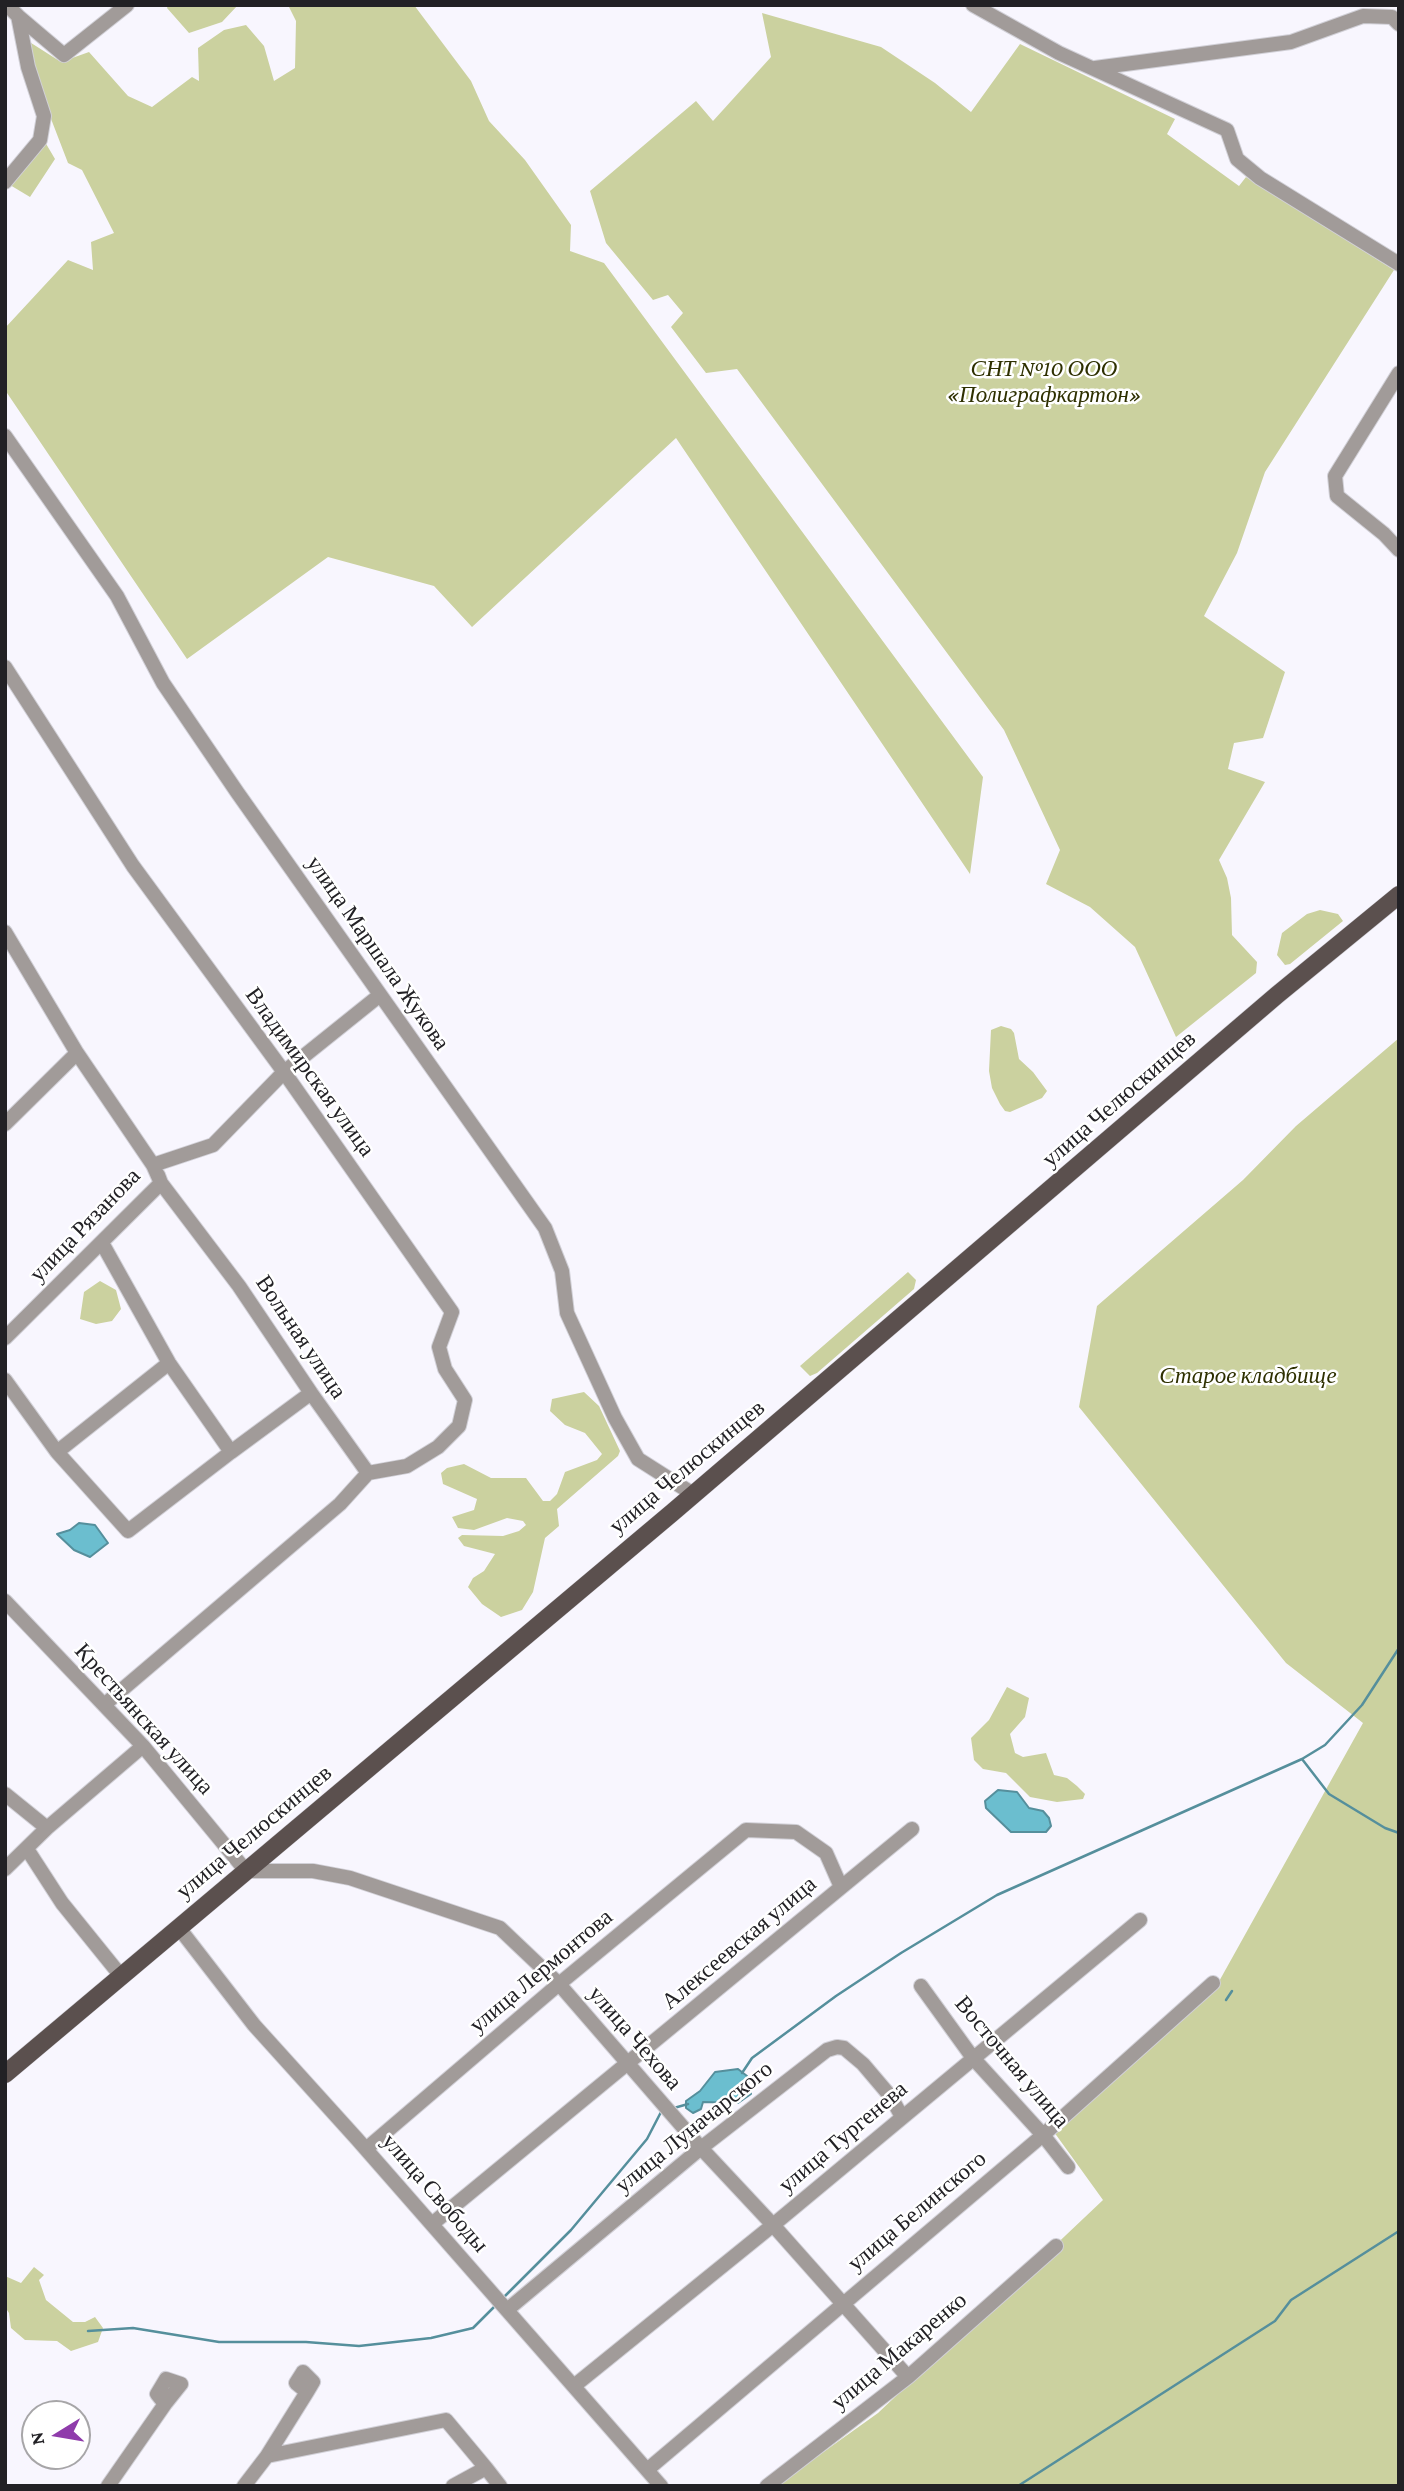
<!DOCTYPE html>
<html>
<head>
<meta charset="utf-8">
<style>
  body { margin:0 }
  #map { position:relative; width:1404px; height:2491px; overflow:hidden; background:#f8f6fe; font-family:"Crimson Pro",serif }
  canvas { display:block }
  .frame { position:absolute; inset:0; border:7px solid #222125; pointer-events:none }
  .north { position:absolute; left:21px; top:2400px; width:70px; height:70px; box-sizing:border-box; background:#fff; border:2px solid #a7a6a8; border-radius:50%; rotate:259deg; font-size:19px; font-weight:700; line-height:28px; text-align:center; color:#222125 }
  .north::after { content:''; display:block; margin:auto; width:24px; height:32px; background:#8f3cab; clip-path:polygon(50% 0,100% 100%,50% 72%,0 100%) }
</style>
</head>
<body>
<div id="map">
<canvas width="1404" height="2491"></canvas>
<div class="frame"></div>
<div class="north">N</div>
</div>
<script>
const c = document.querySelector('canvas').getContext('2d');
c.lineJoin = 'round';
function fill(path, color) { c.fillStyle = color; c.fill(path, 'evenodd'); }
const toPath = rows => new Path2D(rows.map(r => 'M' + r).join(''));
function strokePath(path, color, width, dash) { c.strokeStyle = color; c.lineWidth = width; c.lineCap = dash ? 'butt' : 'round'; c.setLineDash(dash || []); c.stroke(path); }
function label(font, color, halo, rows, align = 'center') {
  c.font = font + ' "Crimson Pro",serif'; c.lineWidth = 5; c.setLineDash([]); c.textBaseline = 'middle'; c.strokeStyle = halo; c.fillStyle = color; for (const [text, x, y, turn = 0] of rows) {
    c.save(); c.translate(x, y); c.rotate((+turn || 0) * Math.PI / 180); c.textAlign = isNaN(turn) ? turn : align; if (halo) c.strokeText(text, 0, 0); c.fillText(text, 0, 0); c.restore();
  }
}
const green = toPath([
  [168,5,238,5,222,22,189,33,167,8],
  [288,5,414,5,471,81,489,121,525,160,571,225,570,251,604,263,983,777,970,874,676,438,472,627,434,586,328,557,187,659,5,390,5,328,68,260,93,270,91,242,114,233,82,170,68,163,43,98,28,41,61,62,89,52,128,96,152,107,192,77,199,81,198,48,224,30,246,25,264,46,274,81,295,68,296,21],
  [762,13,881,47,935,83,971,112,1020,44,1175,119,1167,134,1239,186,1246,177,1394,270,1265,472,1237,553,1204,616,1285,672,1263,738,1234,743,1228,769,1265,782,1219,860,1227,878,1231,898,1232,935,1257,962,1256,973,1176,1037,1135,947,1090,907,1046,884,1060,850,1004,730,737,369,706,373,671,327,683,313,668,295,653,300,606,243,590,191,696,101,713,121,771,57],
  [45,142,55,159,30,197,10,185],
  [1320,910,1338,914,1343,921,1290,964,1285,965,1277,955,1282,933,1307,914],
  [1001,1026,1011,1029,1014,1033,1019,1059,1033,1072,1047,1091,1042,1098,1010,1112,1005,1111,1000,1104,992,1088,989,1071,991,1030],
  [1399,1038,1399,2486,776,2486,878,2413,1103,2200,1054,2132,1217,1985,1363,1723,1286,1663,1079,1407,1097,1306,1243,1180,1296,1126],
  [908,1272,916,1280,914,1289,817,1373,810,1376,800,1366],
  [100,1281,116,1290,121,1309,112,1321,96,1324,80,1319,84,1292],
  [584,1392,599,1406,620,1451,618,1456,557,1509,559,1526,545,1538,533,1592,522,1610,501,1617,482,1604,468,1587,473,1578,484,1571,495,1554,464,1546,458,1538,462,1535,503,1536,519,1531,526,1525,523,1521,507,1518,474,1530,458,1528,452,1517,474,1510,477,1499,443,1484,441,1473,447,1468,464,1464,491,1478,526,1478,543,1501,550,1501,557,1494,565,1472,597,1460,602,1454,585,1433,565,1425,550,1411,552,1399],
  [1007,1687,1029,1698,1025,1717,1010,1734,1015,1753,1023,1757,1046,1753,1054,1775,1067,1778,1077,1786,1085,1794,1083,1799,1057,1802,1030,1797,1006,1773,983,1769,974,1760,971,1738,989,1720],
  [34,2267,44,2275,39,2280,46,2300,73,2322,85,2322,95,2317,103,2328,98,2342,71,2351,57,2341,25,2340,11,2328,9,2313,5,2307,5,2276,21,2283]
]);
const water = toPath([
  [79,1523,95,1525,108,1543,90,1557,74,1550,57,1534,70,1530,79,1523],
  [998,1790,1017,1792,1029,1808,1043,1811,1049,1818,1051,1826,1046,1832,1011,1832,986,1808,985,1801,998,1790],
  [738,2069,747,2076,751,2094,738,2103,703,2102,701,2109,693,2113,686,2108,686,2101,700,2091,715,2072,738,2069]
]);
const stream = toPath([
  [1302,1759,1329,1794,1385,1828,1399,1833],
  [1226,2000,1232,1991],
  [742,2073,752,2058,836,1996,901,1953,997,1895,1302,1759,1325,1745,1362,1705,1399,1648],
  [674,2108,688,2104],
  [503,2298,571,2230,647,2139,661,2112],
  [88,2331,133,2328,219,2342,306,2342,359,2346,431,2338,473,2328,496,2305],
  [1018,2486,1275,2321,1291,2300,1399,2231]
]);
const minor = toPath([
  [973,5,1059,53,1227,130,1237,159,1260,178,1399,264],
  [18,16,64,55,127,5],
  [1095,68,1291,42,1363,16,1392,17,1399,24],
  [5,182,40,140,44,116,28,67,18,16,7,5],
  [1399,373,1335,476,1337,496,1384,534,1399,550],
  [5,436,117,596,163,683,237,792,545,1228,562,1271,567,1313,615,1418,638,1459,693,1494],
  [5,667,133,866,284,1072,452,1312,439,1347,445,1369,465,1400,459,1426,438,1447,407,1466,368,1473],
  [5,932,77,1053,153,1165,161,1183,239,1286,311,1393,368,1473,340,1504,104,1705],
  [5,1124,77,1053],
  [153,1165,213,1145,284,1072,380,995],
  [5,1338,161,1183,158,1175],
  [5,1380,57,1452,169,1363],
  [57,1452,128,1531,231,1452,169,1363,102,1243],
  [231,1452,311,1393],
  [5,1601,143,1746,246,1871,313,1871,350,1878,500,1928,559,1984,701,2148,773,2225,908,2377],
  [5,1794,47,1828],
  [27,1849,62,1903,121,1976],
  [5,1869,47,1828,143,1746],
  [179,1928,254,2025,357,2139,661,2486],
  [921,1986,973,2058,1043,2135,1068,2167],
  [366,2149,559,1984,746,1830,796,1832,826,1853,841,1887],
  [432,2224,912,1829],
  [507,2310,701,2148,827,2050,837,2047,844,2048,863,2064,891,2097,902,2117],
  [574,2386,773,2225,1140,1920],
  [267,2456,446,2420,486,2468,453,2486],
  [486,2468,500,2486],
  [647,2470,1043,2135,1213,1983],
  [108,2486,165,2404,157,2394,166,2379,181,2384,165,2404],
  [244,2486,267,2456,307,2392,313,2382,303,2372,296,2383,307,2392],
  [767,2486,908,2377,1056,2246]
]);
const major = toPath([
  [5,2074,673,1512,1277,995,1399,895]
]);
const parkNames = [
  ["СНТ №10 ООО",1044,369],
  ["«Полиграфкартон»",1044,395],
  ["Старое кладбище",1248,1376]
];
const streetNames = [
  ["улица Маршала Жукова",378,953,55],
  ["Владимирская улица",310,1072,54],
  ["улица Челюскинцев",1119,1099,-41],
  ["улица Рязанова",85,1225,-46],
  ["Вольная улица",301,1337,56],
  ["улица Челюскинцев",687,1467,-40],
  ["Крестьянская улица",144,1719,48],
  ["улица Челюскинцев",254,1832,-40],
  ["Алексеевская улица",739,1943,-40],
  ["улица Лермонтова",541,1971,-40],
  ["улица Чехова",635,2038,49],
  ["Восточная улица",1012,2062,50],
  ["улица Луначарского",694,2127,-39],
  ["улица Тургенева",843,2137,-40],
  ["улица Свободы",435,2193,49],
  ["улица Белинского",917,2211,-40],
  ["улица Макаренко",899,2351,-40]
];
fill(green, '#cbd19f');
fill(water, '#6bbecf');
strokePath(water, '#558f9c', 2);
strokePath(stream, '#558f9c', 2.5);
strokePath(minor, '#d1d0d7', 16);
strokePath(major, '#d1d0d7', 19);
strokePath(minor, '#a19b99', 14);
strokePath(major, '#5b504e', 18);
label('italic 23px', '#2e3000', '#fff', parkNames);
label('23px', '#222125', '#fff', streetNames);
</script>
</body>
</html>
